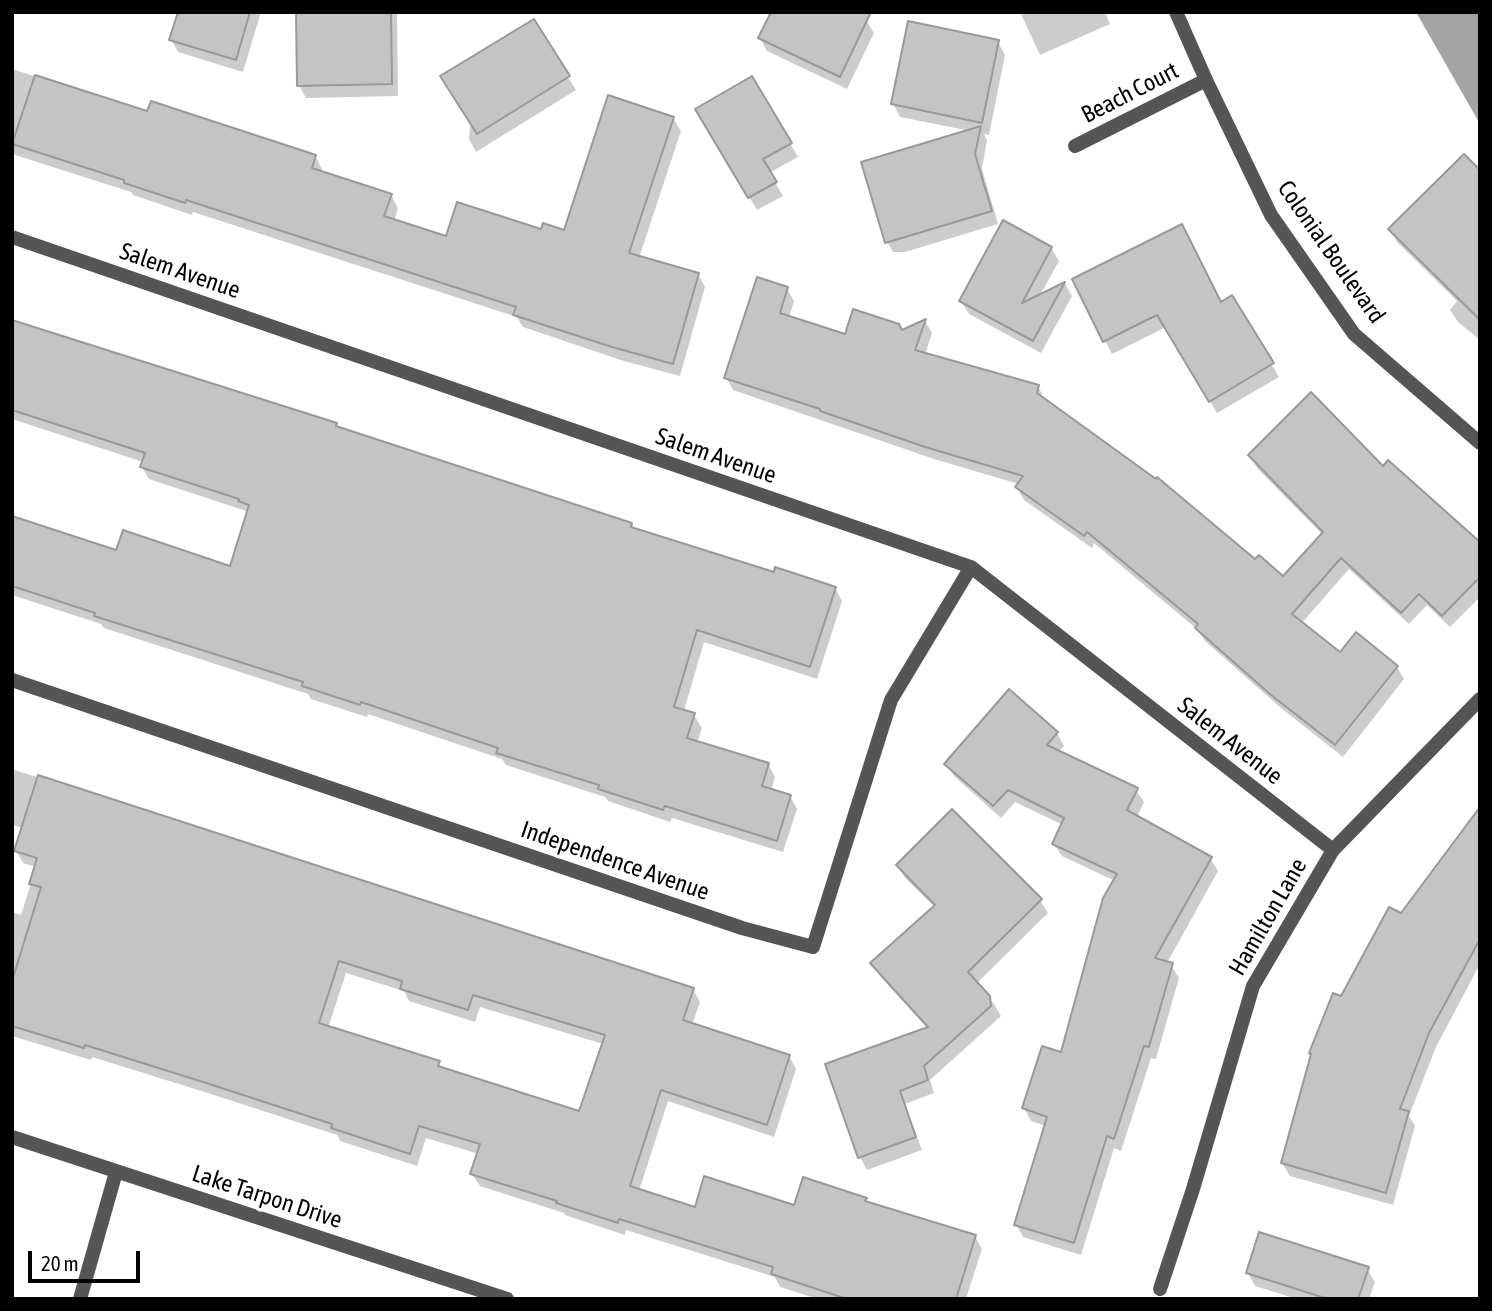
<!DOCTYPE html>
<html>
<head>
<meta charset="utf-8">
<style>
  body { margin:0 }
  #map { position:relative; width:1492px; height:1311px; overflow:hidden; background:#fff; font-family:"Asap Condensed",sans-serif }
  canvas { display:block }
  .frame { position:absolute; inset:0; border:14px solid #000; pointer-events:none }
  .scale { position:absolute; left:28px; top:1251px; width:112px; height:32px; box-sizing:border-box; border:4px solid #000; border-top:0; padding-left:9px; font-size:21px; line-height:24px; white-space:nowrap; color:#000; -webkit-text-stroke:5px #fff; paint-order:stroke }
</style>
</head>
<body>
<div id="map">
<canvas width="1492" height="1311"></canvas>
<div class="frame"></div>
<div class="scale">20 m</div>
</div>
<script>
const c = document.querySelector('canvas').getContext('2d');
c.lineJoin = 'round';
function fill(path, color) { c.fillStyle = color; c.fill(path, 'evenodd'); }
const toPath = rows => new Path2D(rows.map(r => 'M' + r).join(''));
function strokePath(path, color, width, dash) { c.strokeStyle = color; c.lineWidth = width; c.lineCap = dash ? 'butt' : 'round'; c.setLineDash(dash || []); c.stroke(path); }
function label(font, color, halo, rows, align = 'center') {
  c.font = font + ' "Asap Condensed",sans-serif'; c.lineWidth = 7; c.setLineDash([]); c.textBaseline = 'middle'; c.strokeStyle = halo; c.fillStyle = color; for (const [text, x, y, turn = 0] of rows) {
    c.save(); c.translate(x, y); c.rotate((+turn || 0) * Math.PI / 180); c.textAlign = isNaN(turn) ? turn : align; if (halo) c.strokeText(text, 0, 0); c.fillText(text, 0, 0); c.restore();
  }
}
const water = toPath([
  [1416,12,1480,12,1480,124]
]);
const shadow = toPath([
  [179,12,261,12,243,72,178,52,171,39],
  [298,12,397,12,398,96,306,98,299,85],
  [1020,12,1105,12,1110,24,1040,55],
  [866,20,874,33,847,89,767,51,760,38],
  [533,21,576,90,476,152,469,139,476,57],
  [998,42,1005,55,989,135,984,134,987,140,982,169,998,224,905,252,893,252,886,239,970,131,900,117,893,104],
  [12,69,149,113,315,156,322,169,321,173,391,195,398,208,394,221,447,238,543,232,566,233,673,118,681,131,639,258,698,274,705,287,680,376,624,361,523,327,517,317,193,212,192,215,133,195,131,192,12,154],
  [752,78,798,157,769,173,783,196,757,210,698,110],
  [1480,172,1480,340,1458,322,1450,310,1457,301,1397,242,1390,230],
  [1051,248,1059,261,1039,297,1065,284,1072,296,1041,353,969,314,961,301],
  [1074,279,1221,304,1232,297,1279,377,1217,413,1166,327,1112,354],
  [787,289,794,301,789,318,846,336,901,332,925,321,932,333,925,355,1038,387,1045,399,1255,561,1283,578,1323,535,1257,468,1250,455,1383,468,1480,545,1480,597,1450,627,1427,605,1409,624,1349,569,1301,624,1340,654,1397,667,1404,679,1343,757,1281,708,1205,641,1198,630,1094,543,1092,548,1024,500,1017,487,1019,484,934,459,733,390,726,377],
  [12,322,336,424,338,429,631,525,634,530,775,575,835,588,842,601,817,679,704,642,684,711,694,715,702,728,697,743,768,764,775,777,771,791,790,796,797,809,783,852,672,818,670,822,608,801,605,797,506,765,502,759,368,714,367,717,311,699,308,694,104,628,101,624,12,595,12,518,117,553,231,568,248,515,246,511,149,479,142,467,143,462,12,419],
  [1057,733,1064,746,1058,752,1136,790,1144,802,1137,817,1210,858,1218,871,1167,963,1171,965,1179,978,1156,1059,1151,1058,1121,1151,1114,1148,1081,1255,1023,1237,1016,1224,1046,1126,1031,1121,1024,1108,1062,1054,1115,881,1062,856,1054,844,1063,825,1015,802,1001,818,954,776,946,764],
  [12,769,693,989,700,1002,692,1025,789,1056,796,1069,774,1137,668,1101,639,1191,696,1210,795,1207,865,1199,868,1204,975,1237,982,1249,966,1299,818,1299,780,1287,775,1277,626,1230,625,1235,565,1215,564,1213,480,1186,472,1174,479,1154,426,1138,417,1166,340,1141,337,1135,211,1094,92,1057,91,1060,12,1036,12,912,21,915,36,867,23,863,16,850,23,828,12,825],
  [346,973,404,991,409,1001,475,1022,480,1007,603,1044,580,1113,442,1069,438,1062,328,1028],
  [1480,817,1480,964,1436,1047,1409,1116,1415,1126,1393,1205,1290,1176,1282,1163,1342,998,1401,915],
  [898,865,1040,900,1048,913,976,984,994,1004,1001,1016,930,1080,934,1093,905,1104,922,1150,867,1170,860,1157,928,1029,880,976,873,963,935,907,905,878],
  [1367,1269,1375,1282,1369,1299,1297,1299,1255,1286,1248,1273]
]);
const building = toPath([
  [178,12,250,12,236,60,169,40,178,12],
  [296,12,391,12,392,84,297,86,296,12],
  [771,12,871,12,840,77,758,38,771,12],
  [534,19,570,76,477,134,440,76,534,19],
  [908,21,999,40,982,123,891,104,908,21],
  [35,75,147,111,151,101,316,155,312,168,392,194,384,216,446,236,457,202,541,229,543,223,564,230,608,95,674,117,629,253,699,273,673,364,612,347,513,315,516,307,186,200,185,203,124,183,124,180,12,144,35,75],
  [752,76,792,143,763,159,777,182,748,198,695,109,752,76],
  [981,126,975,154,992,211,885,243,861,162,981,126],
  [1464,154,1480,170,1480,320,1388,229,1464,154],
  [1003,220,1052,247,1022,303,1065,282,1033,341,959,301,1003,220],
  [1182,224,1221,302,1232,295,1274,363,1209,402,1157,315,1103,342,1072,279,1182,224],
  [757,277,788,287,780,313,845,334,853,309,899,324,902,330,926,319,915,350,1039,385,1037,393,1156,479,1157,477,1255,559,1259,555,1283,576,1323,532,1248,455,1311,392,1383,466,1388,460,1480,542,1480,577,1442,616,1419,594,1401,613,1341,558,1292,614,1340,652,1356,632,1398,666,1335,745,1271,695,1195,628,1198,624,1087,532,1084,536,1015,487,1023,476,925,447,820,411,820,409,724,378,757,277],
  [12,320,337,423,336,426,632,523,631,527,774,572,775,567,836,587,810,667,697,630,674,707,695,713,687,738,769,763,762,786,791,795,777,841,665,806,663,810,598,789,599,785,496,753,498,748,361,702,360,705,302,686,303,682,94,616,95,613,12,586,12,516,116,550,123,530,230,566,249,505,238,501,239,499,140,467,145,453,12,410,12,320],
  [1009,689,1058,732,1047,745,1138,788,1127,810,1212,857,1155,958,1173,963,1149,1047,1144,1046,1114,1139,1107,1136,1074,1243,1014,1225,1047,1117,1022,1108,1042,1046,1061,1052,1103,898,1117,874,1052,844,1064,818,1008,790,993,806,944,764,1009,689],
  [38,775,694,988,683,1020,790,1055,767,1125,661,1090,630,1186,695,1207,704,1176,794,1205,803,1177,867,1198,865,1201,976,1235,956,1299,847,1299,771,1274,773,1267,619,1219,618,1223,556,1203,557,1201,470,1174,480,1144,419,1126,410,1154,331,1128,332,1124,203,1082,85,1045,84,1048,12,1026,12,981,41,887,29,884,37,858,14,851,38,775],
  [339,961,402,981,400,989,468,1010,473,995,605,1035,579,1111,438,1066,440,1061,319,1023,339,961],
  [1480,807,1480,939,1429,1033,1400,1109,1409,1111,1386,1193,1281,1163,1311,1054,1309,1053,1333,993,1341,996,1389,907,1401,913,1480,807],
  [952,809,1042,899,968,972,990,996,991,1006,924,1066,928,1080,900,1091,916,1137,858,1158,825,1064,928,1027,870,963,935,905,896,865,952,809],
  [1259,1232,1369,1267,1358,1299,1328,1299,1246,1273,1259,1232]
]);
const street = toPath([
  [1176,12,1206,80,1271,215,1354,334,1480,443],
  [1075,146,1206,80],
  [12,237,971,567,1333,850],
  [12,680,742,928,813,947,891,700,971,567],
  [12,1137,507,1299],
  [1160,1289,1193,1189,1253,986,1333,850,1480,699],
  [80,1299,116,1172]
]);
const streetNames = [
  ["Beach Court",1130,93,-27],
  ["Colonial Boulevard",1331,252,55],
  ["Salem Avenue",180,271,19],
  ["Salem Avenue",716,456,19],
  ["Salem Avenue",1230,741,38],
  ["Independence Avenue",615,861,19],
  ["Hamilton Lane",1268,917,-60],
  ["Lake Tarpon Drive",267,1197,18]
];
fill(water, '#a3a3a3');
fill(shadow, '#0003');
fill(building, '#c4c4c4');
strokePath(building, '#999', 2);
strokePath(street, '#555', 14);
label('24px', '#000', '#fff', streetNames);
</script>
</body>
</html>
